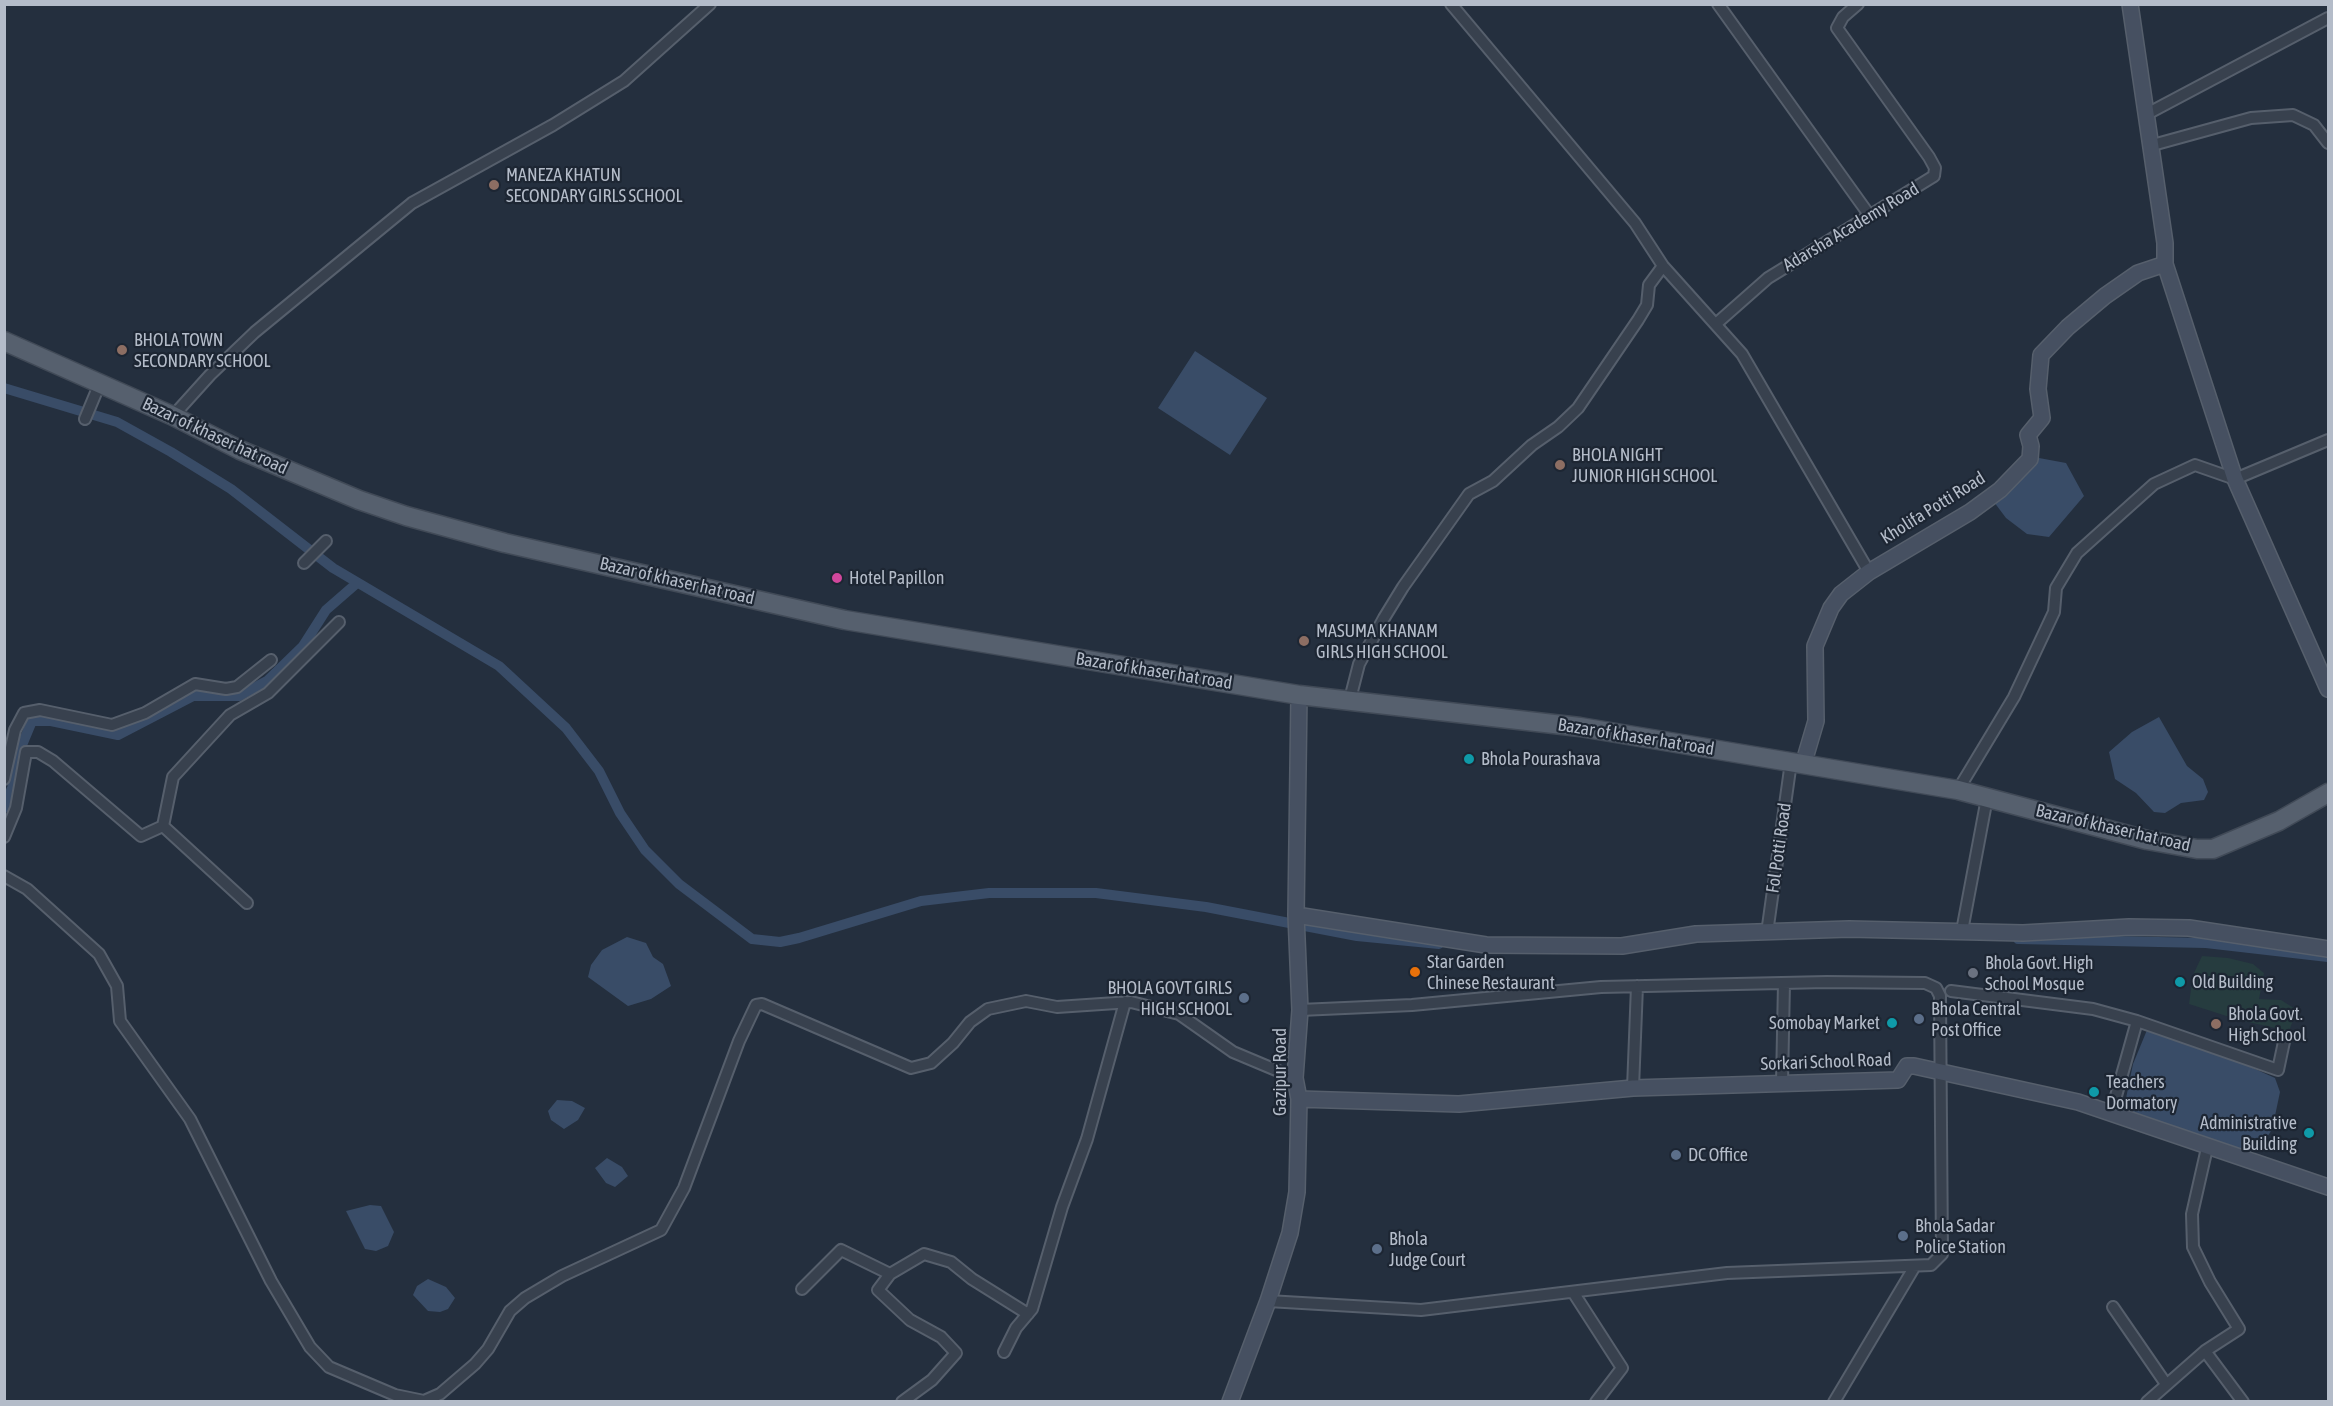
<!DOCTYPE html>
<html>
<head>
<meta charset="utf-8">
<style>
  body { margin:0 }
  #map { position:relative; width:2333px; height:1406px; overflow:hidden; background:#242f3e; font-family:"Asap Condensed",sans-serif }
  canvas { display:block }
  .frame { position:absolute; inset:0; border:6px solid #b4bcc9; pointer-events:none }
</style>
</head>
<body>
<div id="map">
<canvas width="2333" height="1406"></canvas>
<div class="frame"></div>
</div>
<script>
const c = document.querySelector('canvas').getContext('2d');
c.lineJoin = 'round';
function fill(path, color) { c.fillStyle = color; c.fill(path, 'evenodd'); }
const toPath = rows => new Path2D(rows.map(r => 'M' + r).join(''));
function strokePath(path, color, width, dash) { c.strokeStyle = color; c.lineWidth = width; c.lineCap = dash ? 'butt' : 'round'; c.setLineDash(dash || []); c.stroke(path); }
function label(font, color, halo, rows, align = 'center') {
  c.font = font + ' "Asap Condensed",sans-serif'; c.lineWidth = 4.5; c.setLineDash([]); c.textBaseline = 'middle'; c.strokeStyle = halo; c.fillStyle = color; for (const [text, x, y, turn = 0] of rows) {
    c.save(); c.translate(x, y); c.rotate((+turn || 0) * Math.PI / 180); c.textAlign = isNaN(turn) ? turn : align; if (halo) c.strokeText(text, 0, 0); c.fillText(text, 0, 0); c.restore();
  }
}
const green = toPath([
  [2202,956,2228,958,2253,964,2264,973,2259,999,2281,1000,2297,1010,2289,1031,2239,1020,2189,1004,2193,975]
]);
const water = toPath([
  [1195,351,1267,398,1230,455,1158,408],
  [2039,458,2066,463,2084,496,2049,537,2027,534,2006,518,1994,502],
  [2159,717,2187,766,2203,779,2208,792,2204,800,2181,803,2165,813,2154,812,2136,793,2115,779,2109,752,2132,732],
  [627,937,646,943,653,957,663,964,671,986,651,999,628,1006,588,977,591,965,602,950],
  [2147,1030,2233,1059,2275,1078,2280,1092,2272,1130,2258,1149,2240,1155,2127,1116,2124,1108,2133,1064],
  [557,1100,572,1101,585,1108,578,1120,564,1129,551,1120,548,1111],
  [607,1158,622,1167,628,1176,615,1187,606,1183,595,1168],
  [370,1205,381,1206,394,1232,388,1246,376,1251,365,1249,346,1211],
  [428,1279,446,1287,455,1298,448,1309,440,1312,428,1311,413,1295,417,1286]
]);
const canal = toPath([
  [4,388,117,422,171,452,231,489,333,568,499,666,566,728,599,771,620,813,645,850,679,884,752,939,780,942,799,938,921,901,989,893,1096,893,1206,907,1357,936,1439,944],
  [4,808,12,788,22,745,32,721,51,721,118,735,193,696,239,696,267,681,303,646,326,610,357,583],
  [2018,939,2206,943,2328,957]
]);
const street = toPath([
  [1451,4,1635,223,1663,266,1742,354,1869,572],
  [1718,4,1870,216],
  [2145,115,2328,18],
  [2149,146,2251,118,2293,115,2314,125,2328,143],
  [1717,323,1768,278,1934,176,1935,168,1929,157,1837,28,1843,17,1858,4],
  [173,416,210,375,255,332,412,203,553,125,624,81,710,4],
  [85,419,100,383],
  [304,563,326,541],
  [1350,699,1359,664,1384,618,1403,587,1469,494,1493,481,1532,445,1558,427,1578,408,1638,320,1647,305,1649,285,1663,266],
  [4,779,15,730,24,713,40,710,112,725,145,713,195,684,226,689,237,687,271,660],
  [1958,790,2014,697,2054,612,2056,588,2077,553,2154,484,2195,465,2235,479,2328,440],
  [4,837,16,808,26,752,38,752,53,761,141,836,163,826],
  [4,876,27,889,99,954,117,986,120,1021,190,1119,271,1281,310,1347,329,1367,395,1395,424,1401,440,1394,475,1364,488,1349,510,1311,525,1298,562,1276,661,1230,684,1188,739,1041,756,1005,762,1004,911,1068,931,1063,953,1043,970,1022,988,1009,1026,1001,1057,1007,1131,1002,1179,1014,1233,1052,1295,1078],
  [247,903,163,826,173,777,230,715,268,693,339,622],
  [1962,931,1987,798],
  [1767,933,1791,762],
  [1951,991,2093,1009,2137,1021],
  [1782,1083,1784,983],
  [1633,1088,1637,986],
  [2111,1114,2137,1021,2278,1070,2285,1037],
  [890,1274,878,1290,910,1320,941,1337,956,1353,932,1380,902,1402],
  [802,1289,841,1250,890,1274,924,1254,951,1262,972,1279,1028,1314],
  [1573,1292,1622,1368,1596,1402],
  [1268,1301,1421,1310,1727,1273,1931,1265,1942,1254,1940,996,1936,988,1925,983,1827,982,1601,987,1412,1005,1300,1010],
  [2113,1307,2166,1384],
  [2205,1351,2243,1402],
  [1004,1352,1016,1328,1032,1309,1062,1207,1087,1139,1125,1002],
  [1834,1402,1915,1266],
  [2147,1402,2205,1351,2239,1329,2210,1282,2193,1247,2192,1214,2207,1148]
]);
const secondary = toPath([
  [2130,4,2165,243,2165,264,2235,479,2328,689],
  [1803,765,1816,721,1815,646,1831,608,1841,594,1869,572,1970,512,2000,490,2030,459,2031,446,2028,435,2042,418,2038,389,2041,355,2068,327,2105,296,2138,273,2165,264],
  [1296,915,1486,945,1622,946,1696,934,1849,929,2023,933,2129,927,2189,928,2328,949],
  [1299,1099,1459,1104,1633,1088,1898,1080,1907,1066,1914,1066,2078,1102,2328,1187],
  [1230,1402,1268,1301,1290,1233,1297,1192,1299,1099,1295,1078,1300,1010,1296,915,1299,695]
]);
const primary = toPath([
  [4,341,173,416,240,450,359,500,406,516,505,543,845,620,1299,695,1580,727,1958,790,2147,840,2197,849,2213,849,2279,821,2328,793]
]);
const markers = [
  [494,185,6,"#8d6e63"],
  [122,350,6,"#8d6e63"],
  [1560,465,6,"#8d6e63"],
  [837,578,6,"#d1479c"],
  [1304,641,6,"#8d6e63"],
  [1469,759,6,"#0f9aa8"],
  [1415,972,6,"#e8710a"],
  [1973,973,6,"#6b7280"],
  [2180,982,6,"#0f9aa8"],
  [1244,998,6,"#5c6f8a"],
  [1919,1019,6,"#5c6f8a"],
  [1892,1023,6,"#0f9aa8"],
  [2216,1024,6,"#8d6e63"],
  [2094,1092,6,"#0f9aa8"],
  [2309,1133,6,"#0f9aa8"],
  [1676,1155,6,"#5c6f8a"],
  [1903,1236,6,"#5c6f8a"],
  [1377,1249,6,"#5c6f8a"]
];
const poiNames = [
  ["MANEZA KHATUN",506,175],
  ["SECONDARY GIRLS SCHOOL",506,196],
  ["BHOLA TOWN",134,340],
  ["SECONDARY SCHOOL",134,361],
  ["BHOLA NIGHT",1572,455],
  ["JUNIOR HIGH SCHOOL",1572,476],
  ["Hotel Papillon",849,578],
  ["MASUMA KHANAM",1316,631],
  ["GIRLS HIGH SCHOOL",1316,652],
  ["Bhola Pourashava",1481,759],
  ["Star Garden",1427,962],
  ["Chinese Restaurant",1427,983],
  ["Bhola Govt. High",1985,963],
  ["School Mosque",1985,984],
  ["Old Building",2192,982],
  ["BHOLA GOVT GIRLS",1232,988,"right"],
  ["HIGH SCHOOL",1232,1009,"right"],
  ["Bhola Central",1931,1009],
  ["Post Office",1931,1030],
  ["Bhola Govt.",2228,1014],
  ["High School",2228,1035],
  ["Somobay Market",1880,1023,"right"],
  ["Teachers",2106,1082],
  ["Dormatory",2106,1103],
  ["Administrative",2297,1123,"right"],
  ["Building",2297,1144,"right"],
  ["DC Office",1688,1155],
  ["Bhola Sadar",1915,1226],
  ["Police Station",1915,1247],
  ["Bhola",1389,1239],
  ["Judge Court",1389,1260]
];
const streetNames = [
  ["Adarsha Academy Road",1851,227,-31],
  ["Bazar of khaser hat road",215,436,25],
  ["Kholifa Potti Road",1933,508,-32],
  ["Bazar of khaser hat road",677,581,13],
  ["Bazar of khaser hat road",1154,671,9],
  ["Bazar of khaser hat road",1636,737,9],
  ["Bazar of khaser hat road",2113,828,13],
  ["Fol Potti Road",1779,848,-82],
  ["Sorkari School Road",1826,1062,-2],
  ["Gazipur Road",1280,1072,-90]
];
fill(green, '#263c3f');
fill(water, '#394c67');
strokePath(canal, '#394c67', 10);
strokePath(street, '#565f6c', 14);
strokePath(secondary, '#565f6c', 18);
strokePath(primary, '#414a57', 21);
strokePath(street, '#38414e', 10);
strokePath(secondary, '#465061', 15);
strokePath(primary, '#56606e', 18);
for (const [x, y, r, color] of markers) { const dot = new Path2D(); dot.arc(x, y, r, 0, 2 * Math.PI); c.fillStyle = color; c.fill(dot); strokePath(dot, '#1d2633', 2); }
label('18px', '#b4bcc9', '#1d2633', poiNames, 'left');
label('18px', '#b4bcc9', '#1d2633', streetNames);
</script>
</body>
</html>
